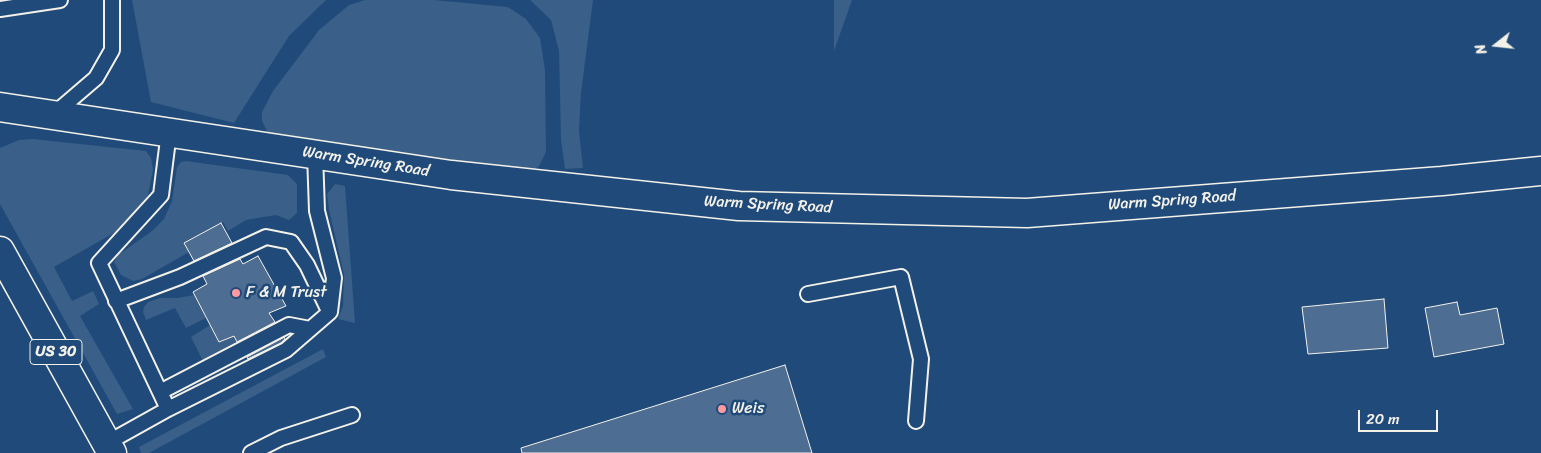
<!DOCTYPE html>
<html>
<head>
<meta charset="utf-8">
<style>
  body { margin:0 }
  #map { position:relative; width:1541px; height:453px; overflow:hidden; background:#1f4a7a; font-family:Sriracha,sans-serif }
  canvas { display:block }
  .north { position:absolute; left:1471px; top:20px; width:50px; height:50px; -webkit-text-stroke:4px #1f4a7a; paint-order:stroke; rotate:254deg; font-size:14px; font-weight:700; line-height:20px; text-align:center; color:#f4f1e8 }
  .north::after { content:''; display:block; margin:auto; width:18px; height:22px; background:#f4f1e8; clip-path:polygon(50% 0,100% 100%,50% 72%,0 100%) }
  .scale { position:absolute; left:1358px; top:410px; width:80px; height:22px; box-sizing:border-box; border:2px solid #f4f1e8; border-top:0; padding-left:6px; font-size:15px; line-height:18px; white-space:nowrap; color:#f4f1e8; -webkit-text-stroke:4px #1f4a7a; paint-order:stroke }
</style>
</head>
<body>
<div id="map">
<canvas width="1541" height="453"></canvas>
<div class="north">N</div>
<div class="scale">20 m</div>
</div>
<script>
const c = document.querySelector('canvas').getContext('2d');
c.lineJoin = 'round';
function fill(path, color) { c.fillStyle = color; c.fill(path, 'evenodd'); }
const toPath = rows => new Path2D(rows.map(r => 'M' + r).join(''));
function strokePath(path, color, width, dash) { c.strokeStyle = color; c.lineWidth = width; c.lineCap = dash ? 'butt' : 'round'; c.setLineDash(dash || []); c.stroke(path); }
function label(font, color, halo, rows, align = 'center') {
  c.font = font + ' Sriracha,sans-serif'; c.lineWidth = 5; c.setLineDash([]); c.textBaseline = 'middle'; c.strokeStyle = halo; c.fillStyle = color; for (const [text, x, y, turn = 0] of rows) {
    c.save(); c.translate(x, y); c.rotate((+turn || 0) * Math.PI / 180); c.textAlign = isNaN(turn) ? turn : align; if (halo) c.strokeText(text, 0, 0); c.fillText(text, 0, 0); c.restore();
  }
}
const green = toPath([
  [132,0,326,0,289,36,234,123,151,102],
  [365,0,434,0,508,7,526,19,540,38,545,70,546,152,539,166,532,172,268,133,262,121,262,112,273,91,319,30,349,5],
  [530,0,593,0,581,93,579,131,583,168,565,169,561,140,559,51,551,20],
  [834,0,852,0,834,51],
  [33,139,146,151,151,158,153,170,147,200,119,230,54,267,72,301,93,291,99,304,80,316,133,409,117,414,0,204,0,148,19,140],
  [186,161,288,175,297,184,297,213,289,220,276,215,246,220,228,231,223,222,221,223,184,243,189,252,142,279,133,281,121,275,114,262,118,255,152,231,164,219,172,201,177,167,181,162],
  [335,184,345,186,355,323,338,319,343,306,344,275,329,210,327,194],
  [194,295,206,318,186,328,175,308,146,320,143,312,144,307,148,302,160,298,178,298],
  [210,325,234,336,236,344,204,363,191,337],
  [323,349,326,357,149,453,141,453,139,447]
]);
const building = toPath([
  [221,223,232,243,194,261,184,243,221,223],
  [258,256,286,306,269,313,275,322,237,342,234,336,219,342,193,292,207,284,203,276,240,259,243,264,258,256],
  [1384,299,1388,348,1308,354,1302,307,1384,299],
  [1457,302,1460,315,1497,308,1504,344,1434,357,1425,308,1457,302],
  [284,337,285,339,281,343,248,359,247,357,284,337],
  [785,365,812,453,522,453,521,448,785,365]
]);
const service = toPath([
  [0,9,60,0],
  [54,114,96,78,112,50,112,0],
  [808,294,901,277,921,359,916,421],
  [116,301,180,277,266,237,291,242,307,265,329,311],
  [160,392,289,325,310,329],
  [168,409,99,263,161,195,169,132],
  [107,443,168,409,286,350,330,312,334,278,317,211,315,154],
  [251,453,281,438,352,415]
]);
const secondary = toPath([
  [0,107,451,175,739,206,1027,213,1442,181,1541,171]
]);
const trunk = toPath([
  [0,251,112,453]
]);
const markers = [
  [236,293,5,"#ff9aa2"],
  [722,409,5,"#ff9aa2"]
];
const shields = [
  [56,352,52]
];
const shieldNames = [
  ["US 30",56,352]
];
const streetNames = [
  ["Warm Spring Road",366,162,9],
  ["Warm Spring Road",1172,201,-4],
  ["Warm Spring Road",768,205,3]
];
const poiNames = [
  ["F & M Trust",246,293],
  ["Weis",732,409]
];
fill(green, '#3a5f88');
fill(building, '#4d6e92');
strokePath(building, '#f4f1e8', 1);
strokePath(service, '#f4f1e8', 18);
strokePath(secondary, '#f4f1e8', 31);
strokePath(trunk, '#f4f1e8', 31);
strokePath(service, '#1f4a7a', 14);
strokePath(secondary, '#1f4a7a', 28);
strokePath(trunk, '#1f4a7a', 28);
for (const [x, y, r, color] of markers) { const dot = new Path2D(); dot.arc(x, y, r, 0, 2 * Math.PI); c.fillStyle = color; c.fill(dot); strokePath(dot, '#1f4a7a', 2); }
for (const [x, y, w] of shields) { const box = new Path2D(); box.roundRect(x - w / 2, y - 12.5, w, 25, 4); c.fillStyle = '#1f4a7a'; c.fill(box); strokePath(box, '#f4f1e8', 1); }
label('bold 15px', '#f4f1e8', null, shieldNames);
label('16px', '#f4f1e8', '#1f4a7a', streetNames);
label('16px', '#f4f1e8', '#1f4a7a', poiNames, 'left');
</script>
</body>
</html>
